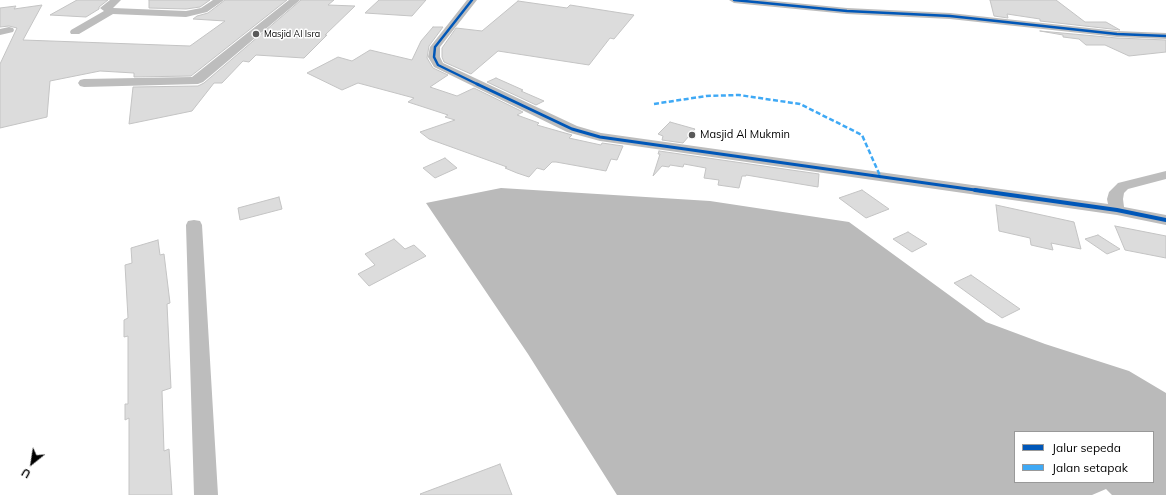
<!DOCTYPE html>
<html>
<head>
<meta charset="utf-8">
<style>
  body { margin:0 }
  #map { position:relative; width:1166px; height:495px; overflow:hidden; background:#fff; font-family:Mulish,sans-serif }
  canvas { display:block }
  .legend { position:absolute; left:1014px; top:431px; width:140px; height:52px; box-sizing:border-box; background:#fff; border:1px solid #999; margin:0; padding:5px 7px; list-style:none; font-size:12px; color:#000 }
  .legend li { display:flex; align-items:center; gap:8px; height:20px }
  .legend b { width:20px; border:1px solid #999 }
  .north { position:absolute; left:12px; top:443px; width:40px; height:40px; -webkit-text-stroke:3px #fff; paint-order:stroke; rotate:210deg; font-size:11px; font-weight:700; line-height:16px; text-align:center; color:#000 }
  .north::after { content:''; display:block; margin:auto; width:14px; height:18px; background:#000; clip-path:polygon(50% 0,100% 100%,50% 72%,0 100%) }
</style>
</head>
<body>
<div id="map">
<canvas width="1166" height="495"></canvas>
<ul class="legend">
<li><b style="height:5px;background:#0057b8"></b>Jalur sepeda</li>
<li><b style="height:5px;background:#3fa9f5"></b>Jalan setapak</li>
</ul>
<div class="north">U</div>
</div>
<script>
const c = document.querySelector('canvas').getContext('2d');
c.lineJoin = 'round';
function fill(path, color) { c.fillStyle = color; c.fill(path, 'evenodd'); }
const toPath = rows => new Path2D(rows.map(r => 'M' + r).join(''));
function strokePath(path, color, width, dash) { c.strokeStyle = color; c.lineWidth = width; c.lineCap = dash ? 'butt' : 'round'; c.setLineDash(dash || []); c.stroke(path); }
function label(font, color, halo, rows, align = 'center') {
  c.font = font + ' Mulish,sans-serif'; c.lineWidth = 3; c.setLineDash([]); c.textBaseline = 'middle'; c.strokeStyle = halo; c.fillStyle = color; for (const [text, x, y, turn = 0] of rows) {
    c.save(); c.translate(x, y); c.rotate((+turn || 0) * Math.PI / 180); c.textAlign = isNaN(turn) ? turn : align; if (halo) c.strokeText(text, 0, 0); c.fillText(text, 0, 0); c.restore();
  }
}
const water = toPath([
  [501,188,710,201,849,222,986,322,1045,344,1129,371,1166,393,1166,495,1112,495,1106,489,1092,495,617,495,528,354,426,203],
  [1015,432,1153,432,1153,482,1015,482]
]);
const building = toPath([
  [77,0,108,0,99,7,99,9,86,17,50,15,77,0],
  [149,0,210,0,200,7,186,9,149,8,149,0],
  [225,0,287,0,191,76,134,77,134,73,100,71,50,81,47,117,0,128,0,64,17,28,9,26,0,27,0,8,16,6,14,9,42,5,23,40,190,46,225,21,193,19,197,16,208,13,225,0],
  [301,0,334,0,328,5,355,6,325,35,327,35,304,58,256,55,249,62,243,61,222,83,214,83,192,111,129,124,133,87,198,86,204,83,301,0],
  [379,0,426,0,412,16,365,13,379,0],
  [990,0,1056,0,1085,22,1106,22,1120,30,1040,21,1040,19,1007,14,1008,18,994,16,990,0],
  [518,1,567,8,570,5,634,15,614,39,610,38,589,65,498,51,471,74,444,62,442,57,442,48,456,28,482,31,518,1],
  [433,27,443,27,429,46,427,58,433,68,448,75,430,87,457,96,474,88,523,112,517,115,539,123,537,125,572,135,569,138,601,145,602,143,623,146,617,160,611,159,606,171,556,162,552,162,544,170,537,168,529,177,517,173,505,168,507,167,429,139,420,132,455,120,445,117,448,115,408,102,414,98,358,83,342,90,307,73,338,57,352,61,370,50,412,60,421,41,433,27],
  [1040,31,1117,38,1166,40,1166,52,1129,56,1105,45,1086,45,1079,39,1063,37,1063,35,1040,31],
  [496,78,523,90,521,91,544,101,536,105,487,82,496,78],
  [670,122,695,129,683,143,662,140,663,136,658,134,670,122],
  [659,151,819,174,818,187,746,175,746,176,742,176,739,188,718,185,719,180,704,178,706,168,684,164,683,167,670,165,669,167,662,166,653,176,660,154,658,154,659,151],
  [445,158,457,168,435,178,423,168,445,158],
  [862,190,889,209,866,218,839,198,862,190],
  [279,197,282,209,240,220,238,208,279,197],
  [996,205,1074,222,1081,249,1051,243,1053,250,1031,245,1030,238,999,231,996,205],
  [1115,226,1166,236,1166,258,1125,250,1115,226],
  [908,232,927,244,912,252,893,239,908,232],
  [1098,235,1120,249,1107,254,1085,239,1098,235],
  [394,239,405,249,414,245,426,256,369,286,358,274,375,265,365,254,394,239],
  [158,240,160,255,164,254,170,303,167,304,171,388,162,391,164,451,169,449,172,495,129,495,129,418,125,420,125,404,128,404,128,336,124,337,124,320,128,318,125,265,132,263,131,248,158,240],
  [971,275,1020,309,1002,318,954,283,971,275],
  [500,464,512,495,421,495,420,494,500,464]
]);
const minor = toPath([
  [110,0,121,0,113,8,186,11,201,8,213,0,224,0,207,12,186,17,113,14,79,34,71,34,70,32,71,30,104,11,100,8,110,0],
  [289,0,300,0,203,82,198,84,84,87,80,86,78,83,80,80,84,79,192,77,289,0],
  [467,0,477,0,440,47,440,57,443,63,577,126,601,133,1108,204,1107,199,1109,192,1118,183,1166,171,1166,179,1128,189,1124,193,1123,199,1124,207,1166,215,1166,225,1117,215,600,141,567,132,434,67,428,57,430,47,467,0],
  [729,0,764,0,847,8,950,13,1117,31,1166,33,1166,39,1117,37,950,19,847,14,734,3,729,0],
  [9,27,13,28,14,30,13,32,0,35,0,29,9,27],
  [194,220,200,221,202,225,218,495,194,495,186,225,188,221,194,220]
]);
const quiet = toPath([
  [654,104,706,96,739,95,800,104,862,135,881,178]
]);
const cyclewayFar2 = toPath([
  [472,0,435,47,434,57,438,65,479,85],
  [734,0,847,11,950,16,1117,34,1166,36]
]);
const cyclewayFar1 = toPath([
  [477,84,572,129,600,137,982,191]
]);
const cycleway = toPath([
  [975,190,1117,210,1166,220]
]);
const markers = [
  [256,34,4,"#595959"],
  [692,135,4,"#595959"]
];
const farPoinames = [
  ["Masjid Al Isra",264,34]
];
const poiNames = [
  ["Masjid Al Mukmin",700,135]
];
fill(water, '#bababa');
fill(building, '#dcdcdc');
strokePath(building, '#c4c4c4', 1);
fill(minor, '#bdbdbd');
strokePath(quiet, '#3fa9f5', 2.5, [5, 2.5]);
strokePath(cyclewayFar2, '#0057b8', 2.5);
strokePath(cyclewayFar1, '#0057b8', 3);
strokePath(cycleway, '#0057b8', 4);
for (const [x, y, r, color] of markers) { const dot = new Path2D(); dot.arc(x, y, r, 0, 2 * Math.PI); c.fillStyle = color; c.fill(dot); strokePath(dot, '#fff', 1.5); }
label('9px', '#000', '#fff', farPoinames, 'left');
label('11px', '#000', '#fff', poiNames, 'left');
</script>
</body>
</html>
